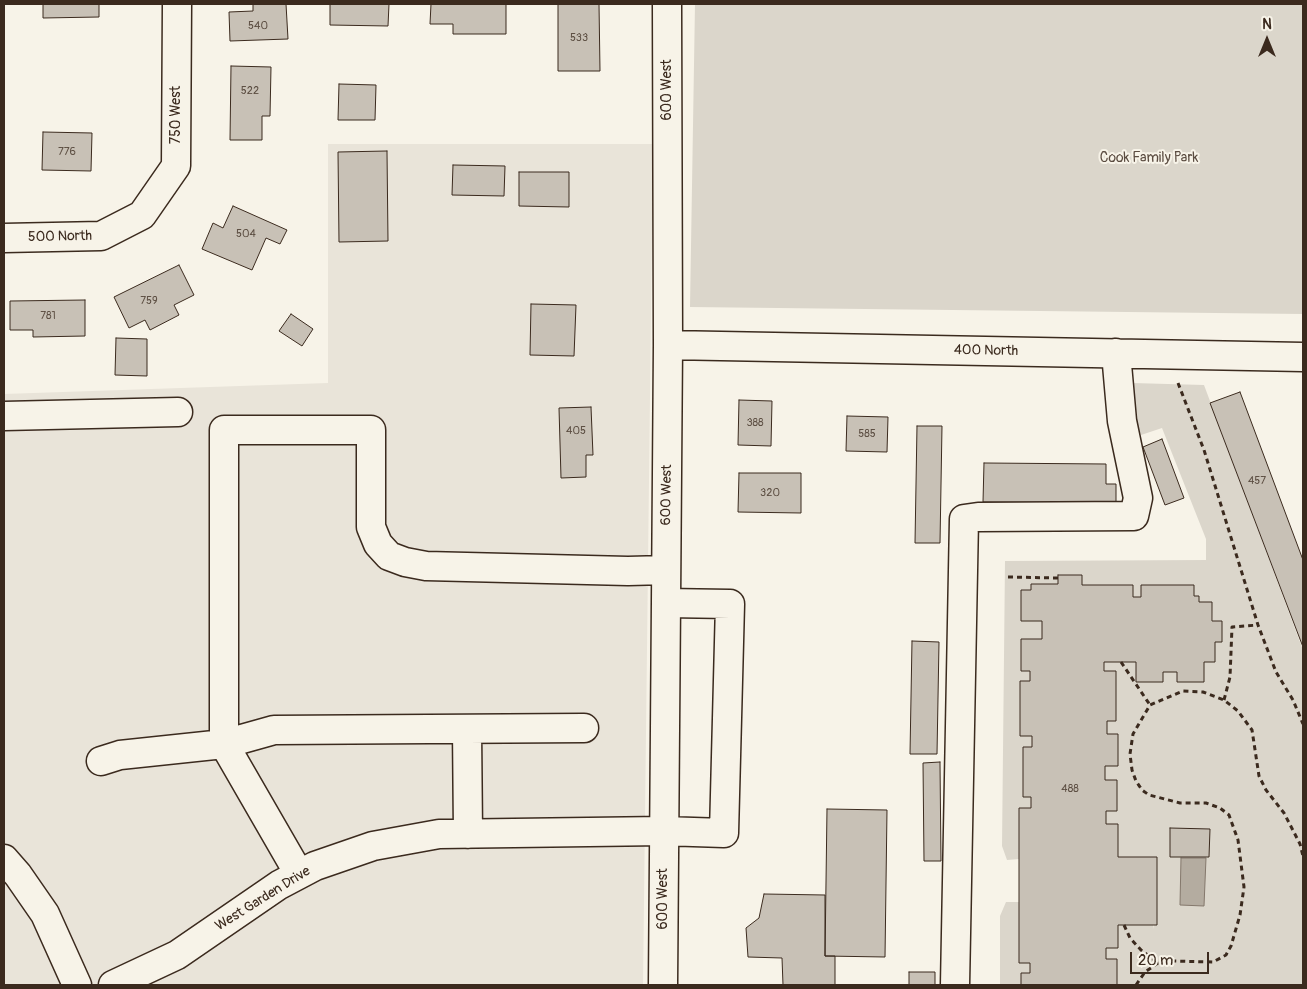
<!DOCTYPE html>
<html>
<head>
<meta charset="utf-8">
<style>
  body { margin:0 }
  #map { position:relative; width:1307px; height:989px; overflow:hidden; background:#f7f3e8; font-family:Pangolin,sans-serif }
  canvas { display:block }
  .frame { position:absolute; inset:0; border:5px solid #3b2a1e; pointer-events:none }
  .north { position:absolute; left:1242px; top:15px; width:50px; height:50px; -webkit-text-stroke:4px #f7f3e8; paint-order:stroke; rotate:0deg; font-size:14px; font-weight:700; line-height:20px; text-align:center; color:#3b2a1e }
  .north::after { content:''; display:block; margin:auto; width:18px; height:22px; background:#3b2a1e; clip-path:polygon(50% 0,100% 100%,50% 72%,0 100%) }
  .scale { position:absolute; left:1130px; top:952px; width:79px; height:22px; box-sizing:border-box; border:2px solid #3b2a1e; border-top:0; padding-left:6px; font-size:15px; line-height:18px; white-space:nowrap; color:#3b2a1e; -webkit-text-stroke:4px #f7f3e8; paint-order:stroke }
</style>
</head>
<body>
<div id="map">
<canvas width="1307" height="989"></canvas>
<div class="frame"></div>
<div class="north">N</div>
<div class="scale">20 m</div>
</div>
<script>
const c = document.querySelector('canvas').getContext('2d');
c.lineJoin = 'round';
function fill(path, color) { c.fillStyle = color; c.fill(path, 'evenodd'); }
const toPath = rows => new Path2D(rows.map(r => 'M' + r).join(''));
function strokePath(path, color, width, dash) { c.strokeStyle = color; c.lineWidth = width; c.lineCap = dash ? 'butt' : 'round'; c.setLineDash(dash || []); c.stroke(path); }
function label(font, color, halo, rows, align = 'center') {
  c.font = font + ' Pangolin,sans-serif'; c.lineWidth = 4; c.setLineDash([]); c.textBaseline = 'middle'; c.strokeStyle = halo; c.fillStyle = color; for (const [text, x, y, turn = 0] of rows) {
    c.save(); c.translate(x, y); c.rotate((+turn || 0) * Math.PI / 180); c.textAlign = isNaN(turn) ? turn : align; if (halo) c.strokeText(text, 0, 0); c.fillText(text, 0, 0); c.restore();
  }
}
const built = toPath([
  [328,144,653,144,643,985,4,985,4,394,328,383]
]);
const green = toPath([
  [695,4,1303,4,1303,314,690,307],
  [1132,383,1204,385,1303,650,1303,985,1117,985,1117,959,1106,959,1106,948,1118,925,1153,924,1154,929,1156,857,1118,857,1106,824,1106,811,1117,780,1105,780,1105,766,1118,734,1107,734,1104,662,1136,662,1136,682,1163,682,1163,672,1177,672,1177,682,1204,682,1204,662,1215,662,1212,603,1199,602,1199,596,1194,596,1194,585,1141,585,1141,597,1133,597,1133,585,1082,585,1058,575,1058,584,1031,590,1021,590,1021,621,1042,621,1042,639,1021,639,1021,671,1030,671,1030,681,1020,681,1020,736,1032,736,1032,747,1023,748,1023,797,1031,797,1031,808,1019,808,1019,859,1007,860,1002,846,1005,561,1206,560,1206,539,1162,428,1141,435,1135,418],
  [1006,902,1019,902,1030,963,1030,973,1021,973,1021,985,1000,985,1000,916]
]);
const water = toPath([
  [1181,858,1206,858,1204,906,1180,905,1181,858]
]);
const building = toPath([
  [43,4,99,4,99,17,43,18,43,4],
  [253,4,286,4,288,39,230,41,229,12,253,11,253,4],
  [330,4,389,4,388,26,330,25,330,4],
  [431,4,506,4,506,34,453,34,453,24,430,24,431,4],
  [558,4,599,4,600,71,558,71,558,4],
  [231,66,271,67,270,116,262,116,262,140,230,140,231,66],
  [339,84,376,85,375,120,338,120,339,84],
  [43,132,92,133,91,171,42,170,43,132],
  [387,151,388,241,339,242,338,152,387,151],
  [453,165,505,166,504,196,452,195,453,165],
  [519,172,569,172,569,207,519,206,519,172],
  [233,206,287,230,280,244,266,238,252,270,202,249,213,223,223,228,233,206],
  [179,265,194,295,174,305,179,315,150,330,145,320,129,328,114,297,179,265],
  [85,300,85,336,33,337,33,330,10,330,10,301,85,300],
  [531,304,576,305,574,356,530,355,531,304],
  [291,314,313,329,302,346,279,331,291,314],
  [116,338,147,339,147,376,115,375,116,338],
  [1240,392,1303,560,1303,647,1210,403,1240,392],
  [739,400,772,401,771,446,738,445,739,400],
  [591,407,593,455,586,455,586,477,561,478,559,408,591,407],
  [847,416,888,417,887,452,846,451,847,416],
  [917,426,942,426,940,543,915,543,917,426],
  [1162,439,1184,498,1165,505,1143,447,1162,439],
  [984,463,1106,464,1106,484,1116,484,1116,503,983,502,984,463],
  [739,473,801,473,801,513,738,512,739,473],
  [1058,575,1082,575,1082,585,1133,585,1133,597,1141,597,1141,585,1194,585,1194,596,1199,596,1199,602,1212,602,1212,621,1222,621,1222,642,1215,642,1215,662,1204,662,1204,682,1177,682,1177,672,1163,672,1163,682,1136,682,1136,662,1104,662,1104,671,1116,671,1116,721,1107,721,1107,734,1118,734,1118,766,1105,766,1105,780,1117,780,1117,811,1106,811,1106,824,1118,824,1118,857,1157,857,1157,925,1118,925,1118,948,1106,948,1106,959,1117,959,1117,985,1021,985,1021,973,1030,973,1030,963,1019,963,1019,808,1031,808,1031,797,1023,797,1023,747,1032,747,1032,736,1020,736,1020,681,1030,681,1030,671,1021,671,1021,639,1042,639,1042,621,1021,621,1021,590,1031,590,1031,584,1058,584,1058,575],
  [912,641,939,642,937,754,910,754,912,641],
  [940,762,941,861,924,861,923,763,940,762],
  [827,809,887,810,885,957,825,956,827,809],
  [1170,828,1210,829,1209,857,1170,857,1170,828],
  [764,894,825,895,825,956,835,956,835,985,783,985,782,958,748,957,746,928,759,918,764,894],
  [909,972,935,972,935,985,909,985,909,972]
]);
const path = toPath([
  [1178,383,1204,450,1258,625,1276,672,1293,700,1303,724],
  [1008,577,1058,578],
  [1121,662,1150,705],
  [1224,700,1230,677,1232,627,1258,625],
  [1124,925,1130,938,1141,950,1158,963],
  [1136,985,1145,972,1158,963,1172,961,1213,962,1226,955,1231,946,1240,915,1244,887,1238,840,1229,815,1220,808,1206,803,1180,803,1149,795,1142,790,1136,781,1132,770,1130,754,1133,734,1150,705,1183,691,1203,692,1224,700,1238,711,1252,730,1259,776,1266,790,1284,813,1300,844,1303,856]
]);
const minor = toPath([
  [4,238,101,236,142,215,176,166,177,4],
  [668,345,1303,357],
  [4,416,178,412],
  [467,729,468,834],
  [101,761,120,755,224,744,274,730,584,728],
  [4,859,18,875,45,914,77,985],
  [299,874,224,744,224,430,371,430,371,527,378,544,389,556,405,562,426,566,628,571,666,570],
  [113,985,177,955,279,885,315,866,373,846,439,834,663,831,724,833,730,604,666,603],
  [663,985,668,345,667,4],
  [955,985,964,519,978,517,1134,516,1138,498,1122,421,1116,353]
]);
const numberNames = [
  ["540",258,26],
  ["533",579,38],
  ["522",250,91],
  ["776",67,152],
  ["504",246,234],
  ["759",149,301],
  ["781",48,316],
  ["388",755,423],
  ["405",576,431],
  ["585",867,434],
  ["457",1257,481],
  ["320",770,493],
  ["488",1070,789]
];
const streetNames = [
  ["600 West",667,90,-90],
  ["750 West",176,115,-90],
  ["500 North",60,237,-1],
  ["400 North",986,351,1],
  ["600 West",667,495,-89],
  ["West Garden Drive",263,899,-32],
  ["600 West",663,899,-90]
];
const parkNames = [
  ["Cook Family Park",1149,158]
];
fill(built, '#e9e4d9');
fill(green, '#dbd6cb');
fill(water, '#b4aca0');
strokePath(water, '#84786c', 1);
fill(building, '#c8c1b6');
strokePath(building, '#3b2a1e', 1);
strokePath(minor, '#3b2a1e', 31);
strokePath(path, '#3b2a1e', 3, [5, 4]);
strokePath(minor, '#f7f3e8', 28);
label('11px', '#5e5044', null, numberNames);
label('14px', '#3b2a1e', '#f7f3e8', streetNames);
label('14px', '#5b4c41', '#f7f3e8', parkNames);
</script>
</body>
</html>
